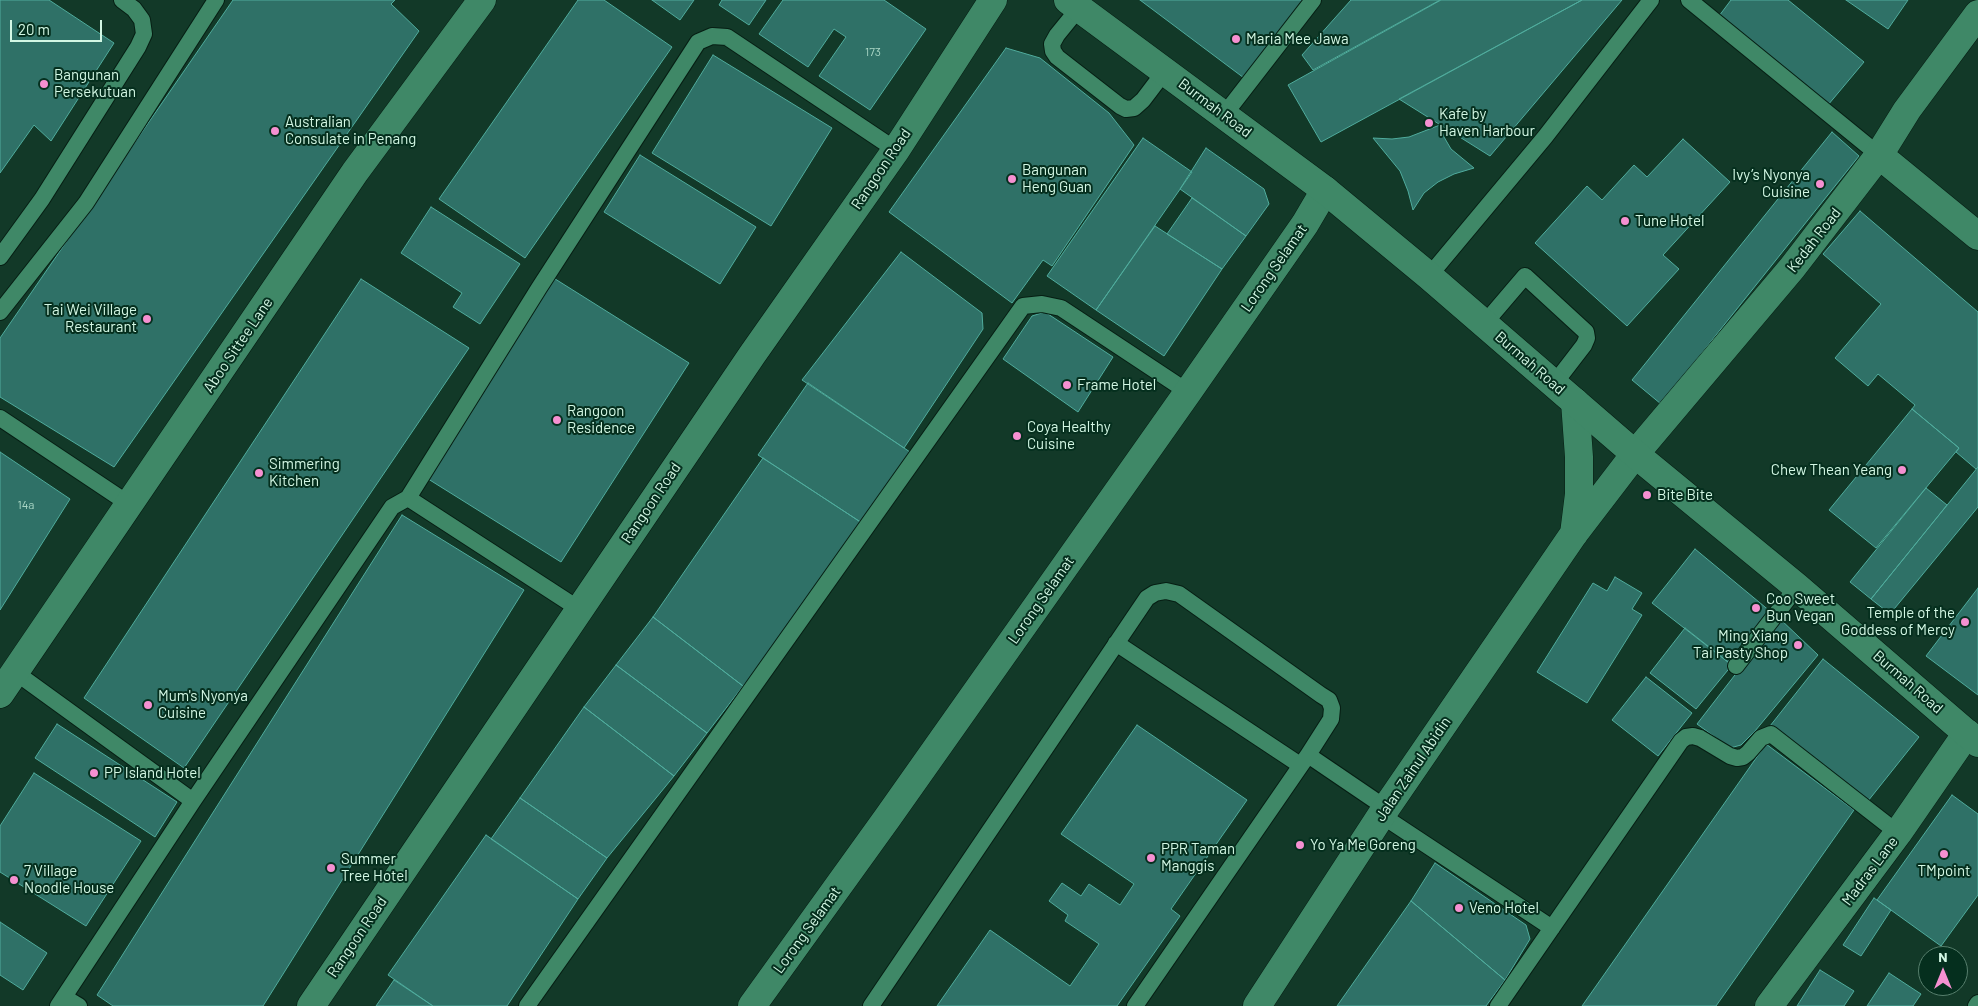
<!DOCTYPE html>
<html>
<head>
<meta charset="utf-8">
<style>
  body { margin:0 }
  #map { position:relative; width:1978px; height:1006px; overflow:hidden; background:#123928; font-family:Barlow,sans-serif }
  canvas { display:block }
  .north { position:absolute; left:1918px; top:946px; width:50px; height:50px; box-sizing:border-box; background:#052f1e; border:1px solid #577f6d; border-radius:50%; rotate:0deg; font-size:14px; font-weight:700; line-height:20px; text-align:center; color:#d3f7e4 }
  .north::after { content:''; display:block; margin:auto; width:18px; height:22px; background:#f590d1; clip-path:polygon(50% 0,100% 100%,50% 72%,0 100%) }
  .scale { position:absolute; left:10px; top:20px; width:92px; height:22px; box-sizing:border-box; border:2px solid #d3f7e4; border-top:0; padding-left:6px; font-size:15px; line-height:18px; white-space:nowrap; color:#d3f7e4; -webkit-text-stroke:4px #052f1e; paint-order:stroke }
</style>
</head>
<body>
<div id="map">
<canvas width="1978" height="1006"></canvas>
<div class="north">N</div>
<div class="scale">20 m</div>
</div>
<script>
const c = document.querySelector('canvas').getContext('2d');
c.lineJoin = 'round';
function fill(path, color) { c.fillStyle = color; c.fill(path, 'evenodd'); }
const toPath = rows => new Path2D(rows.map(r => 'M' + r).join(''));
function strokePath(path, color, width, dash) { c.strokeStyle = color; c.lineWidth = width; c.lineCap = dash ? 'butt' : 'round'; c.setLineDash(dash || []); c.stroke(path); }
function label(font, color, halo, rows, align = 'center') {
  c.font = font + ' Barlow,sans-serif'; c.lineWidth = 4; c.setLineDash([]); c.textBaseline = 'middle'; c.strokeStyle = halo; c.fillStyle = color; for (const [text, x, y, turn = 0] of rows) {
    c.save(); c.translate(x, y); c.rotate((+turn || 0) * Math.PI / 180); c.textAlign = isNaN(turn) ? turn : align; if (halo) c.strokeText(text, 0, 0); c.fillText(text, 0, 0); c.restore();
  }
}
const building = toPath([
  [0,0,49,0,114,43,51,141,34,125,0,173,0,0],
  [233,0,395,0,391,4,419,31,114,467,0,397,0,338,233,0],
  [578,0,604,0,672,47,525,258,439,199,578,0],
  [652,0,694,0,680,20,652,0],
  [722,0,766,0,749,25,719,5,722,0],
  [783,0,884,0,926,29,870,110,819,76,846,37,834,29,808,67,759,34,783,0],
  [1140,0,1304,0,1244,78,1140,0],
  [1351,0,1440,0,1313,70,1302,55,1351,0],
  [1441,0,1582,0,1321,142,1288,85,1441,0],
  [1582,0,1622,0,1490,156,1399,99,1582,0],
  [1731,0,1788,0,1864,62,1828,105,1719,16,1731,0],
  [1846,0,1908,0,1888,29,1846,0],
  [1006,48,1040,58,1109,113,1134,145,1052,266,1043,260,1012,303,889,212,1006,48],
  [713,55,832,128,771,226,652,153,713,55],
  [1440,125,1444,137,1451,149,1474,168,1454,174,1438,182,1424,193,1413,210,1408,191,1400,171,1373,138,1392,139,1409,137,1440,125],
  [1832,132,1859,156,1661,404,1632,380,1832,132],
  [1143,138,1192,172,1096,310,1047,276,1143,138],
  [1683,139,1730,182,1663,255,1679,269,1627,326,1535,243,1587,186,1602,200,1634,165,1647,177,1683,139],
  [1206,148,1264,189,1269,204,1246,236,1180,189,1206,148],
  [640,155,756,227,720,284,604,212,640,155],
  [1192,198,1246,236,1222,269,1167,234,1192,198],
  [431,207,520,264,480,324,453,307,462,293,401,253,431,207],
  [1860,211,1978,312,1978,467,1976,469,1956,452,1959,448,1912,409,1915,405,1878,374,1868,386,1835,358,1881,304,1823,254,1860,211],
  [1155,226,1222,269,1164,356,1096,310,1155,226],
  [901,252,982,313,983,329,904,448,802,380,901,252],
  [552,277,689,363,561,562,425,477,552,277],
  [361,279,469,348,184,768,84,698,361,279],
  [1045,312,1113,357,1078,412,1003,359,1032,316,1045,312],
  [808,383,910,452,862,523,758,455,808,383],
  [1912,409,1959,448,1876,548,1829,510,1912,409],
  [0,452,70,499,0,610,0,452],
  [763,458,862,523,782,640,743,686,653,617,763,458],
  [1978,467,1978,507,1890,614,1871,599,1978,467],
  [1926,488,1947,505,1871,599,1850,582,1926,488],
  [402,515,524,590,263,1006,113,1006,97,995,402,515],
  [1695,549,1771,612,1729,663,1652,603,1695,549],
  [1615,577,1642,593,1632,609,1642,615,1587,703,1537,672,1593,583,1607,591,1615,577],
  [1978,588,1978,695,1926,656,1978,588],
  [653,617,743,686,707,733,616,665,653,617],
  [1779,618,1818,655,1755,731,1741,745,1730,748,1697,724,1779,618],
  [1685,628,1732,665,1696,709,1650,673,1685,628],
  [1823,659,1919,737,1868,801,1770,726,1823,659],
  [616,665,707,733,674,776,584,707,616,665],
  [1646,677,1692,713,1658,756,1612,720,1646,677],
  [584,707,674,776,607,858,520,798,584,707],
  [57,724,177,802,155,837,35,758,57,724],
  [1137,725,1247,800,1171,909,1180,916,1117,1006,937,1006,990,930,1070,986,1099,944,1065,921,1068,915,1049,901,1062,883,1081,896,1089,884,1120,905,1134,884,1061,834,1137,725],
  [1766,744,1854,810,1716,1006,1582,1006,1766,744],
  [34,773,141,841,86,926,0,872,0,826,34,773],
  [1952,795,1978,814,1978,895,1941,946,1877,900,1952,795],
  [520,798,607,858,578,899,491,839,520,798],
  [486,835,578,899,507,1006,433,1006,388,975,486,835],
  [1435,863,1526,925,1530,939,1505,980,1411,901,1435,863],
  [1874,898,1891,910,1861,956,1843,945,1874,898],
  [1411,901,1505,980,1486,1006,1337,1006,1411,901],
  [0,922,47,953,23,990,0,975,0,922],
  [1820,970,1854,991,1844,1006,1797,1006,1820,970],
  [1889,973,1921,994,1913,1006,1867,1006,1889,973],
  [394,980,433,1006,376,1006,394,980]
]);
const service = toPath([
  [1689,0,1879,155],
  [1079,8,1057,35,1052,44,1053,51,1057,57,1120,106,1126,109,1134,108,1143,100,1165,71],
  [1224,115,1313,0],
  [0,257,42,199,138,47,144,34,142,20,134,9,122,0],
  [1429,276,1545,137,1651,0],
  [0,312,86,203,216,0],
  [1484,324,1525,276,1586,332,1587,338,1584,345,1554,384],
  [0,418,129,504],
  [408,498,579,609],
  [1116,643,1300,765],
  [1736,666,1797,587],
  [15,672,193,801],
  [1308,755,1386,808],
  [1381,815,1552,928],
  [64,997,79,1006],
  [58,1006,193,801,392,507,408,498,539,288,698,42,712,36,727,37,896,150],
  [527,1006,1023,306,1042,304,1061,308,1188,392],
  [871,1006,1147,598,1155,593,1166,591,1179,594,1321,695,1329,700,1332,708,1331,719,1308,755,1135,1006],
  [1498,1006,1681,741,1686,737,1693,736,1700,738,1730,756,1737,758,1743,757,1748,753,1761,738,1771,734,1898,833],
  [1976,1006,1978,1003]
]);
const minor = toPath([
  [1879,155,1978,236],
  [1574,534,1579,494,1579,457,1575,402],
  [0,694,355,172,482,0],
  [311,1006,752,355,896,150,993,0],
  [752,1006,888,817,1188,392,1305,224,1325,190],
  [1257,1006,1386,808,1573,535,1635,454,1792,268,1879,155,1907,110,1978,14],
  [1769,1006,1898,833,1967,733]
]);
const secondary = toPath([
  [1068,0,1325,190,1429,276,1635,454,1797,587,1978,743]
]);
const markers = [
  [1236,39,5,"#f590d1"],
  [44,84,5,"#f590d1"],
  [1429,123,5,"#f590d1"],
  [275,131,5,"#f590d1"],
  [1012,179,5,"#f590d1"],
  [1820,184,5,"#f590d1"],
  [1625,221,5,"#f590d1"],
  [147,319,5,"#f590d1"],
  [1067,385,5,"#f590d1"],
  [557,420,5,"#f590d1"],
  [1017,436,5,"#f590d1"],
  [1902,470,5,"#f590d1"],
  [259,473,5,"#f590d1"],
  [1647,495,5,"#f590d1"],
  [1756,608,5,"#f590d1"],
  [1965,622,5,"#f590d1"],
  [1798,645,5,"#f590d1"],
  [148,705,5,"#f590d1"],
  [94,773,5,"#f590d1"],
  [1300,845,5,"#f590d1"],
  [1944,854,5,"#f590d1"],
  [1151,858,5,"#f590d1"],
  [331,868,5,"#f590d1"],
  [14,880,5,"#f590d1"],
  [1459,908,5,"#f590d1"]
];
const numberNames = [
  ["173",873,52],
  ["14a",26,505]
];
const poiNames = [
  ["Maria Mee Jawa",1246,39],
  ["Bangunan",54,75],
  ["Persekutuan",54,92],
  ["Kafe by",1439,114],
  ["Haven Harbour",1439,131],
  ["Australian",285,122],
  ["Consulate in Penang",285,139],
  ["Bangunan",1022,170],
  ["Heng Guan",1022,187],
  ["Ivy’s Nyonya",1810,175,"right"],
  ["Cuisine",1810,192,"right"],
  ["Tune Hotel",1635,221],
  ["Tai Wei Village",137,310,"right"],
  ["Restaurant",137,327,"right"],
  ["Frame Hotel",1077,385],
  ["Rangoon",567,411],
  ["Residence",567,428],
  ["Coya Healthy",1027,427],
  ["Cuisine",1027,444],
  ["Simmering",269,464],
  ["Kitchen",269,481],
  ["Chew Thean Yeang",1892,470,"right"],
  ["Bite Bite",1657,495],
  ["Coo Sweet",1766,599],
  ["Bun Vegan",1766,616],
  ["Temple of the",1955,613,"right"],
  ["Goddess of Mercy",1955,630,"right"],
  ["Ming Xiang",1788,636,"right"],
  ["Tai Pasty Shop",1788,653,"right"],
  ["Mum's Nyonya",158,696],
  ["Cuisine",158,713],
  ["PP Island Hotel",104,773],
  ["Yo Ya Me Goreng",1310,845],
  ["PPR Taman",1161,849],
  ["Manggis",1161,866],
  ["Summer",341,859],
  ["Tree Hotel",341,876],
  ["7 Village",24,871],
  ["Noodle House",24,888],
  ["TMpoint",1944,871,"center"],
  ["Veno Hotel",1469,908]
];
const streetNames = [
  ["Burmah Road",1215,108,37],
  ["Rangoon Road",881,169,-56],
  ["Kedah Road",1814,240,-52],
  ["Lorong Selamat",1274,268,-55],
  ["Aboo Sittee Lane",238,345,-56],
  ["Burmah Road",1530,363,41],
  ["Rangoon Road",651,503,-56],
  ["Lorong Selamat",1041,600,-55],
  ["Burmah Road",1908,682,41],
  ["Jalan Zainul Abidin",1413,769,-56],
  ["Madras Lane",1870,871,-53],
  ["Lorong Selamat",807,930,-54],
  ["Rangoon Road",357,937,-56]
];
fill(building, '#2f7167');
strokePath(building, '#50ac9d', 1);
strokePath(service, '#061e13', 18);
strokePath(minor, '#061e13', 29);
strokePath(secondary, '#061e13', 29);
strokePath(service, '#3f8867', 16);
strokePath(minor, '#3f8867', 28);
strokePath(secondary, '#3f8867', 28);
for (const [x, y, r, color] of markers) { const dot = new Path2D(); dot.arc(x, y, r, 0, 2 * Math.PI); c.fillStyle = color; c.fill(dot); strokePath(dot, '#052f1e', 2); }
label('12px', '#aad6c5', null, numberNames);
label('15px', '#d3f7e4', '#052f1e', poiNames, 'left');
label('15px', '#d3f7e4', '#052f1e', streetNames);
</script>
</body>
</html>
